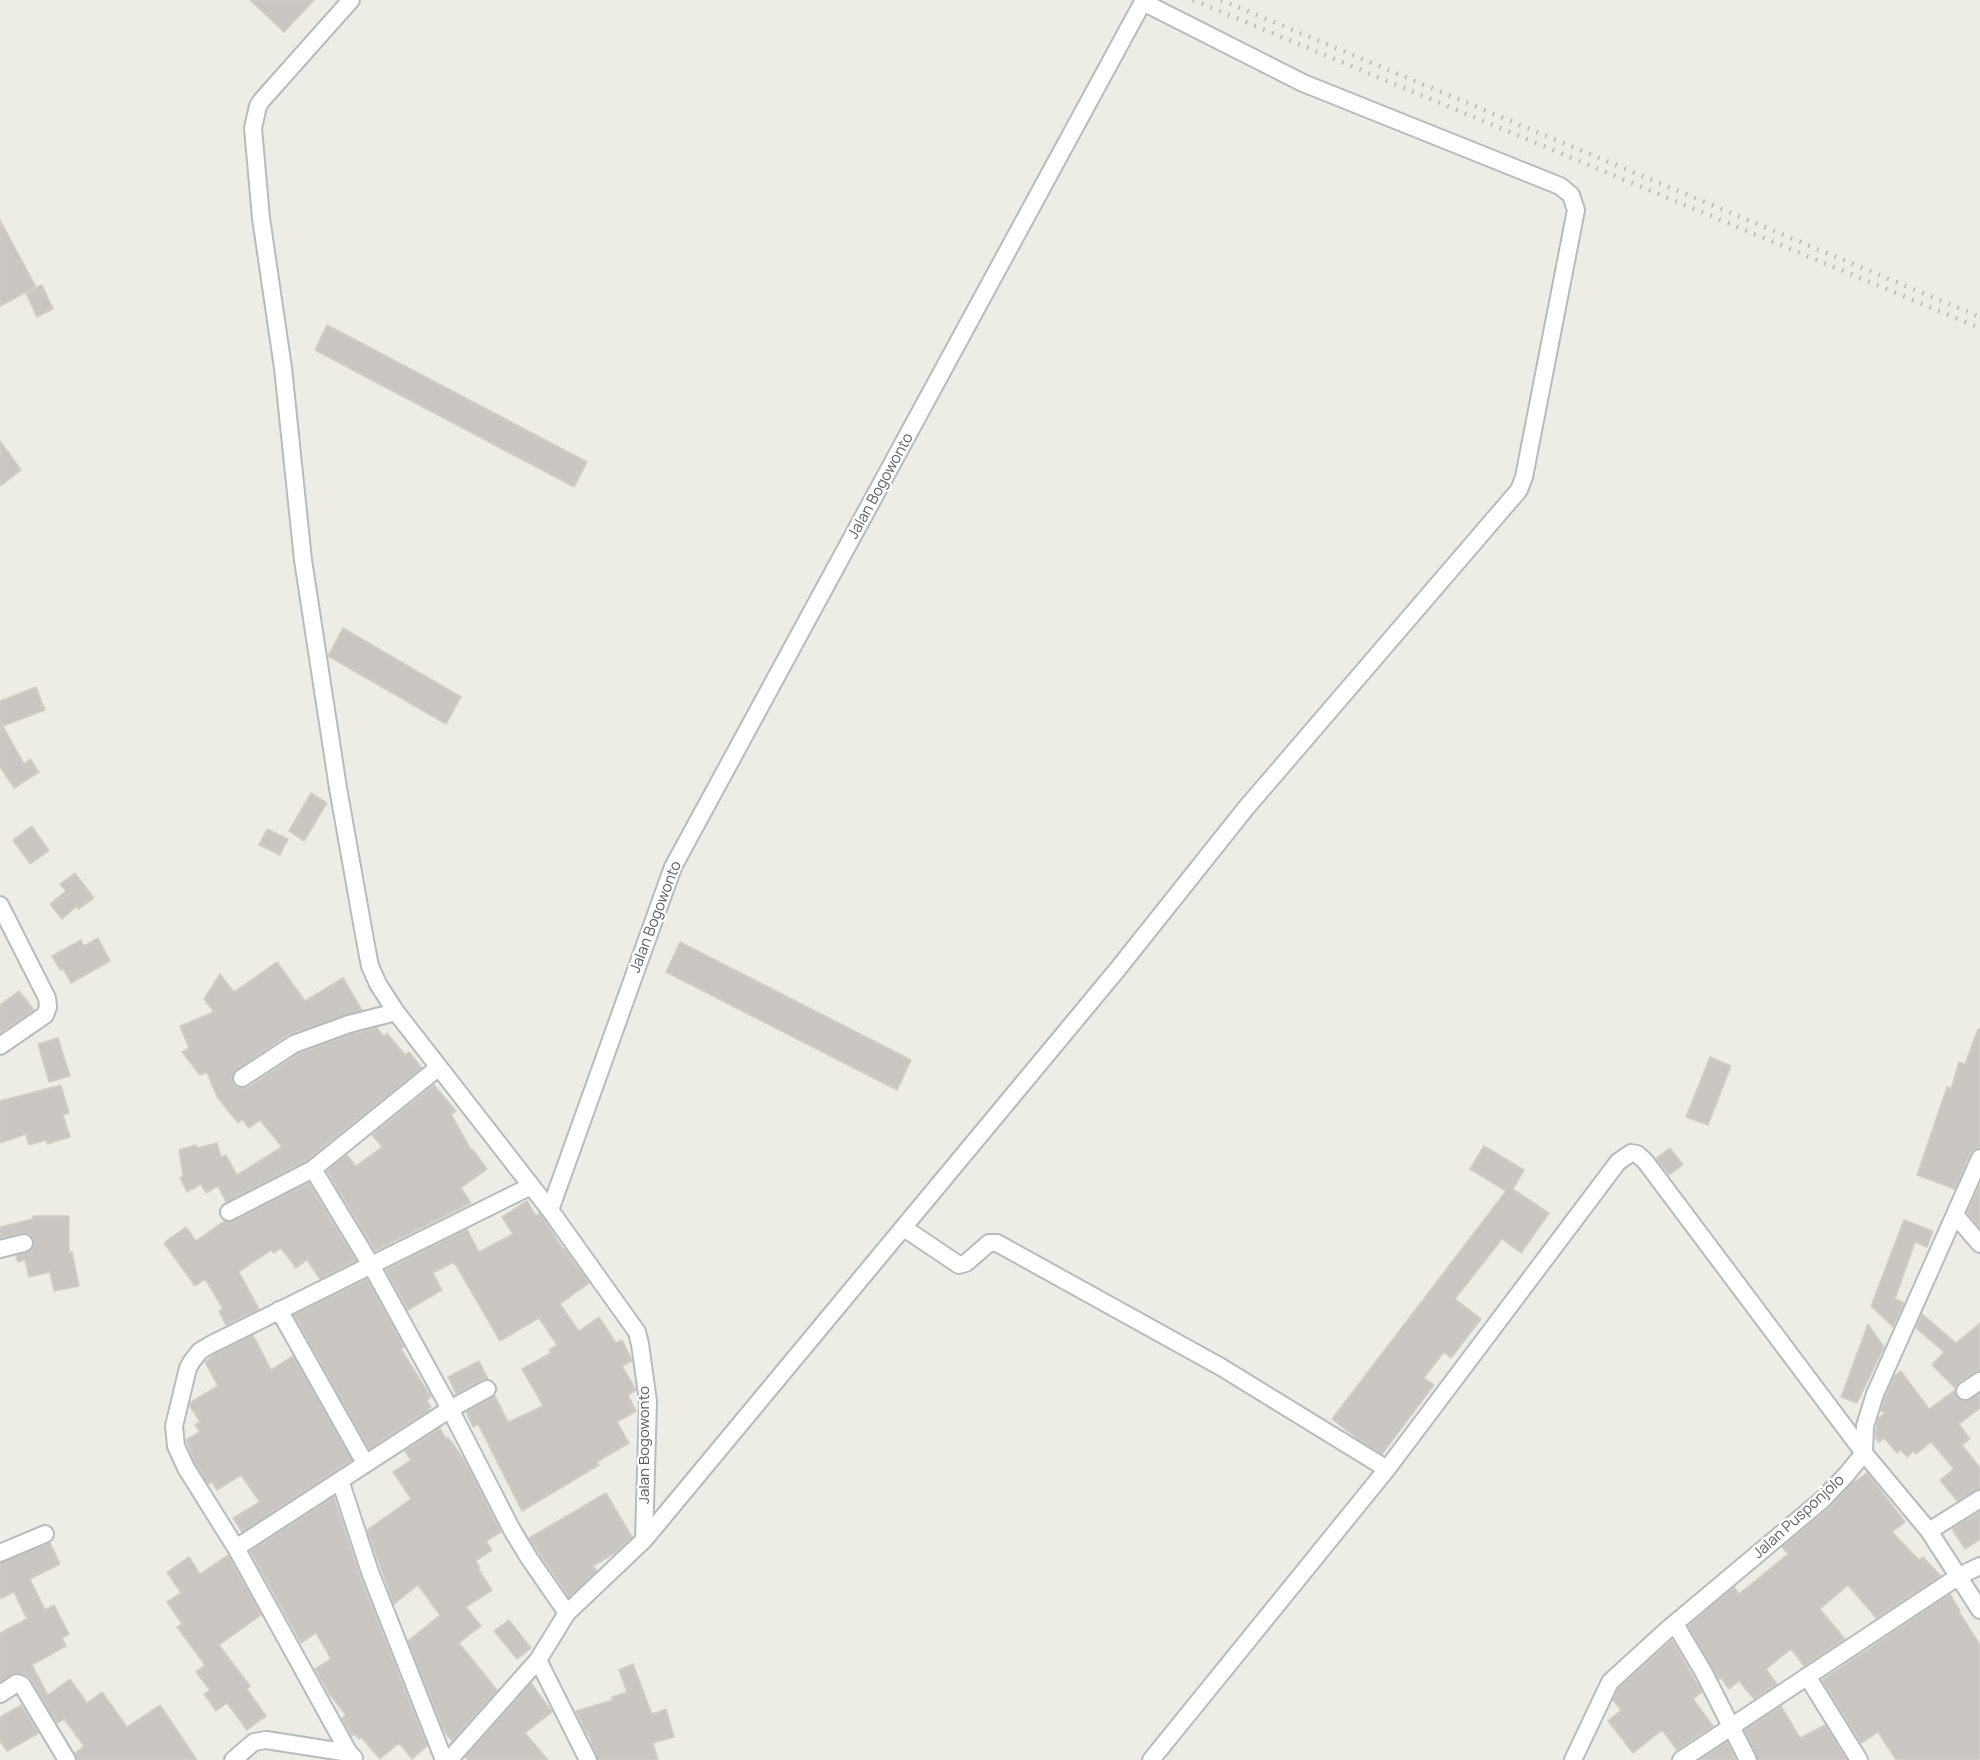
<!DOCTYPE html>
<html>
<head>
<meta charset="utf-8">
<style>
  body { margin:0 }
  canvas { display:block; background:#eeede5 }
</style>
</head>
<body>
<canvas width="1980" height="1760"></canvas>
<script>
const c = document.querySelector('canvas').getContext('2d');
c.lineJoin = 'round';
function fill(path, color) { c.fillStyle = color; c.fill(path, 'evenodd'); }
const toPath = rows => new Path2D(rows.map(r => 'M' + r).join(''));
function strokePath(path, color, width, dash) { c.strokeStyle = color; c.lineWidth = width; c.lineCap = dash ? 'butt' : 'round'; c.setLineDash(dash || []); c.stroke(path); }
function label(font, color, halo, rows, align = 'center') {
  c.font = font + ' Manrope,sans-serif'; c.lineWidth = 4.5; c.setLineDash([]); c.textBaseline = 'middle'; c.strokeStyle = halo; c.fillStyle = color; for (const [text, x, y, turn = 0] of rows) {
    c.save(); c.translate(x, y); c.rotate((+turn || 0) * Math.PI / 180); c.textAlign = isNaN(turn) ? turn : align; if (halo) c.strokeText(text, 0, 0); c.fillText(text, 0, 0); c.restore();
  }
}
const building = toPath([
  [250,0,314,0,284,32,250,0],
  [0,220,36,287,0,306,0,220],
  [42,285,53,309,37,317,26,293,42,285],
  [327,325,587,462,574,487,315,350,327,325],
  [0,441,21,470,0,486,0,441],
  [343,628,461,697,446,724,328,656,343,628],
  [36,687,45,710,3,726,24,764,30,759,39,772,14,788,0,767,0,701,36,687],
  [311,793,327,803,304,841,289,831,311,793],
  [32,826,49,851,30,864,13,840,32,826],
  [267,829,288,839,280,855,259,845,267,829],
  [75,873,94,898,79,909,77,906,62,919,50,904,66,891,60,884,75,873],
  [98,938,110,961,71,983,63,969,60,970,52,956,81,940,84,946,98,938],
  [680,942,911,1060,897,1090,666,972,680,942],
  [277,962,305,1001,343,978,362,1010,288,1035,236,1070,232,1078,233,1083,237,1087,242,1088,248,1087,299,1053,352,1034,377,1028,384,1036,387,1033,405,1055,409,1052,422,1068,307,1160,226,1202,218,1186,206,1193,201,1184,187,1192,180,1178,183,1176,179,1150,196,1145,197,1148,217,1143,221,1157,226,1155,237,1175,282,1147,260,1120,249,1128,242,1119,238,1123,217,1097,207,1072,200,1075,182,1052,189,1048,180,1026,214,1012,204,999,220,974,234,992,277,962],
  [19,991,34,1010,0,1033,0,1005,19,991],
  [1978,1029,1980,1029,1980,1148,1974,1149,1970,1154,1955,1189,1917,1175,1947,1087,1951,1089,1959,1062,1965,1064,1978,1029],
  [58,1038,70,1076,49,1082,38,1044,58,1038],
  [1710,1057,1731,1066,1708,1125,1686,1117,1710,1057],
  [61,1085,69,1113,63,1115,70,1137,47,1144,46,1140,29,1145,26,1134,0,1143,0,1101,61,1085],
  [434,1085,456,1111,451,1114,472,1151,473,1150,487,1169,461,1188,471,1203,375,1251,327,1171,347,1155,356,1166,382,1147,372,1135,434,1085],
  [1484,1146,1524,1170,1513,1189,1549,1213,1521,1253,1502,1239,1455,1299,1481,1319,1451,1358,1444,1352,1424,1378,1434,1385,1382,1454,1358,1439,1332,1419,1506,1191,1470,1169,1484,1146],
  [1670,1148,1683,1165,1669,1175,1656,1158,1670,1148],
  [309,1183,356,1261,320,1279,307,1260,296,1268,281,1248,274,1253,271,1250,239,1272,259,1309,226,1325,219,1311,223,1309,205,1279,195,1286,164,1243,186,1227,196,1241,224,1221,234,1221,309,1183],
  [1980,1184,1980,1228,1967,1213,1980,1184],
  [527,1201,536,1216,539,1213,542,1216,563,1249,564,1248,589,1283,560,1304,579,1331,599,1317,616,1343,622,1340,631,1358,632,1361,622,1366,636,1390,628,1395,636,1411,617,1422,629,1443,597,1462,599,1465,522,1511,478,1424,473,1427,466,1412,495,1396,508,1422,543,1406,522,1369,551,1353,549,1350,557,1345,539,1318,500,1341,454,1262,433,1273,442,1290,408,1310,386,1270,467,1229,479,1252,513,1234,502,1217,527,1201],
  [33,1216,69,1216,69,1253,72,1252,79,1286,54,1291,50,1272,29,1277,25,1260,18,1262,16,1256,32,1250,34,1241,31,1235,22,1233,0,1238,0,1227,33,1219,33,1216],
  [1904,1220,1933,1231,1927,1247,1915,1242,1895,1299,1904,1303,1893,1327,1871,1306,1904,1220],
  [367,1279,404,1347,401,1349,431,1397,427,1400,431,1407,428,1409,429,1410,369,1449,294,1315,367,1279],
  [1922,1314,1956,1343,1980,1323,1980,1371,1959,1382,1955,1388,1932,1365,1944,1352,1916,1328,1922,1314],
  [1868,1324,1884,1347,1857,1403,1841,1397,1868,1324],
  [253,1335,271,1370,293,1356,352,1460,242,1532,233,1518,260,1502,241,1475,217,1490,212,1482,208,1484,195,1463,186,1440,200,1432,195,1425,200,1422,190,1406,191,1402,218,1386,205,1362,215,1354,253,1335],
  [479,1361,488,1379,482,1380,456,1394,448,1377,479,1361],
  [1901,1371,1929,1409,1955,1390,1957,1397,1965,1401,1980,1394,1980,1408,1959,1424,1970,1439,1962,1445,1980,1468,1980,1489,1957,1501,1940,1480,1954,1469,1931,1442,1916,1454,1914,1451,1907,1457,1901,1450,1897,1453,1884,1438,1879,1442,1875,1437,1878,1418,1885,1413,1881,1411,1885,1398,1894,1376,1901,1371],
  [440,1428,446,1439,448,1437,465,1461,501,1532,486,1541,492,1550,476,1561,480,1568,479,1570,492,1590,466,1607,481,1626,459,1643,497,1690,452,1741,445,1733,408,1641,440,1615,418,1585,394,1604,367,1530,411,1499,393,1472,411,1460,405,1451,440,1428],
  [1867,1473,1905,1522,1892,1532,1919,1560,1923,1557,1941,1576,1876,1618,1848,1585,1820,1609,1845,1639,1804,1666,1791,1649,1766,1669,1777,1684,1754,1699,1739,1681,1729,1689,1721,1678,1719,1679,1688,1626,1734,1587,1739,1594,1788,1554,1782,1547,1829,1508,1851,1484,1867,1473],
  [606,1493,632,1537,615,1553,593,1566,597,1571,569,1597,529,1538,606,1493],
  [334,1497,360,1576,427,1746,412,1759,399,1743,380,1759,361,1737,359,1739,355,1734,352,1736,342,1718,346,1715,330,1695,315,1669,331,1659,316,1633,301,1643,250,1551,334,1497],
  [1980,1511,1980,1539,1965,1549,1952,1529,1980,1511],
  [50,1543,60,1564,30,1579,45,1610,54,1605,69,1634,62,1638,66,1646,32,1665,48,1695,70,1679,87,1703,102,1692,127,1727,160,1705,197,1760,77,1760,75,1753,84,1746,64,1719,57,1723,31,1679,26,1675,17,1673,0,1682,0,1633,27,1619,14,1592,0,1599,0,1563,50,1543],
  [228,1555,261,1615,219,1645,250,1686,247,1689,266,1716,247,1730,227,1703,216,1711,204,1694,210,1690,196,1672,205,1665,177,1627,182,1624,167,1602,181,1593,167,1572,189,1557,200,1574,228,1555],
  [1950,1594,1960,1611,1959,1612,1980,1645,1980,1760,1896,1760,1878,1732,1861,1743,1822,1680,1950,1594],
  [509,1620,531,1648,517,1659,494,1631,509,1620],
  [1672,1640,1702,1692,1693,1699,1713,1726,1677,1750,1662,1730,1633,1753,1608,1721,1621,1710,1613,1700,1619,1688,1672,1640],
  [633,1664,652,1714,666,1709,674,1737,653,1743,658,1760,598,1760,588,1733,587,1734,576,1711,613,1700,612,1697,627,1692,619,1670,633,1664],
  [531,1683,552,1712,525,1733,548,1760,468,1760,465,1757,531,1683],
  [21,1705,39,1733,7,1751,0,1741,0,1717,21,1705],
  [1781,1706,1800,1738,1825,1725,1847,1760,1758,1760,1745,1730,1781,1706],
  [1727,1742,1736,1760,1700,1760,1727,1742]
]);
const minor = toPath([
  [351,0,262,100,258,106,253,128,261,218,283,368,303,560,338,788,365,940,370,966,378,984,396,1012,550,1210],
  [0,905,47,998,48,1007,45,1015,0,1046],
  [242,1078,294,1044,349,1024,396,1012],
  [313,1169,439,1067],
  [229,1212,313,1169,371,1265,450,1409,512,1530,529,1558,567,1613],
  [1955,1215,1980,1244],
  [904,1228,959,1265,966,1263,989,1243,997,1243,1221,1367,1387,1469],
  [0,1249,24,1243],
  [279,1310,365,1463],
  [1965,1391,1980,1381],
  [340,1480,370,1572,444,1760],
  [1929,1531,1980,1499],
  [644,1540,1117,970,1246,808,1519,490,1524,477,1576,210,1571,195,1560,186,1303,83,1143,2],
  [236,1548,186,1468,176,1446,174,1426,188,1368,192,1361,200,1351,210,1345,531,1186],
  [0,1553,45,1534],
  [1675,1624,1704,1673,1748,1760],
  [538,1660,588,1760],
  [1807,1676,1859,1760],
  [0,1694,17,1683,22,1685,67,1760],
  [349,1753,236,1548,450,1409,487,1389],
  [233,1760,254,1742,266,1740,349,1753,354,1758],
  [449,1760,538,1660,567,1613,644,1540,648,1401,640,1344,637,1332,550,1210,673,867,1144,0],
  [1151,1760,1387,1469,1618,1162,1631,1153,1637,1154,1645,1161,1864,1453,1929,1531,1980,1610],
  [1573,1760,1610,1682,1667,1630,1822,1500,1846,1475,1864,1453,1865,1426,1875,1394,1980,1158],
  [1681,1760,1959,1576,1980,1566]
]);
const rail = toPath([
  [1193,0,1980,328],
  [1221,0,1980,317]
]);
const streetNames = [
  ["Jalan Bogowonto",881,486,-61],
  ["Jalan Bogowonto",656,917,-69],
  ["Jalan Bogowonto",645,1445,-90],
  ["Jalan Pusponjolo",1799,1517,-42]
];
fill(building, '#cac7c2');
strokePath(building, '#d3cec4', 1.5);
strokePath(minor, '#b7babe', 20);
strokePath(minor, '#fff', 16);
strokePath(rail, '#b5b6b6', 4.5, [1.5, 8]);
label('15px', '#5d6065', '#fff', streetNames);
</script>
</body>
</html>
